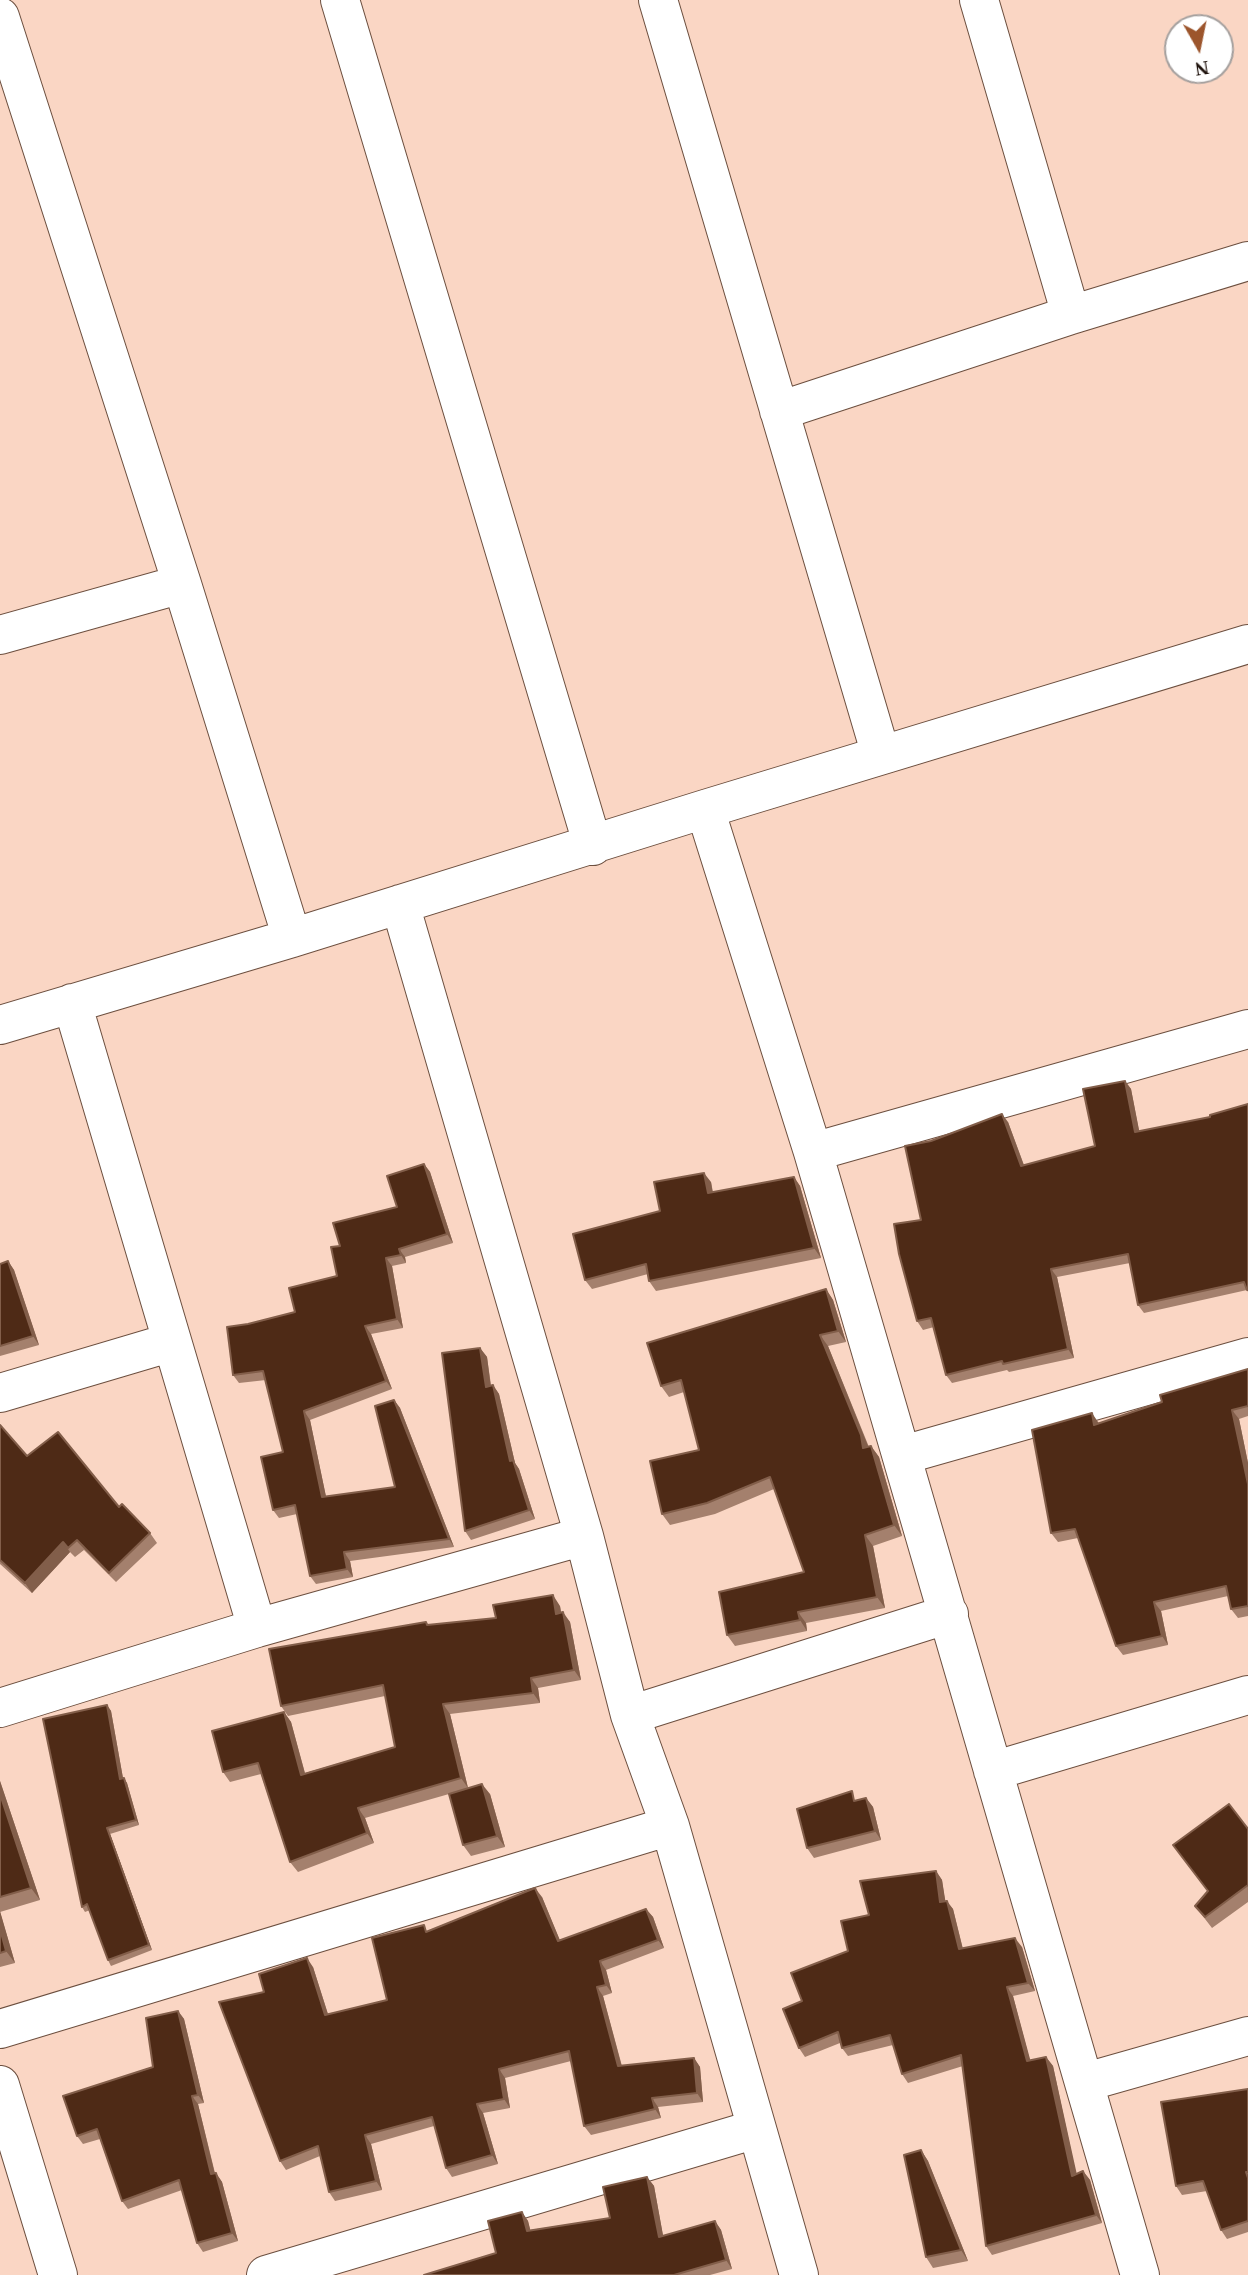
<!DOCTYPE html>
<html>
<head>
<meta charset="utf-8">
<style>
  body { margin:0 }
  #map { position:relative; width:1248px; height:2275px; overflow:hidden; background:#fad6c4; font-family:"Times New Roman",serif }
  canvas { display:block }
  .north { position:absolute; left:1164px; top:14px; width:70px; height:70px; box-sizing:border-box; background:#fff; border:2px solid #a5a09e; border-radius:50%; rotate:171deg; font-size:19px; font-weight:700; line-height:28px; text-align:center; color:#1e120c }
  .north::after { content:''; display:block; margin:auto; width:24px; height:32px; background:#9c552c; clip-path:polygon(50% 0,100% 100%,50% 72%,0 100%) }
</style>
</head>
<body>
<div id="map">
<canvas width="1248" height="2275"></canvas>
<div class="north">N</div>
</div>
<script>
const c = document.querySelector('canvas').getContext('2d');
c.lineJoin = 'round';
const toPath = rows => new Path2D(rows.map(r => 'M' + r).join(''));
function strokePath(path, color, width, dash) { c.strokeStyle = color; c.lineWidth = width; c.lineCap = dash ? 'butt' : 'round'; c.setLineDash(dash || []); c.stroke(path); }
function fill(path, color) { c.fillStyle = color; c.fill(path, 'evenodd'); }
const street = toPath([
  [340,0,593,846],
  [658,0,881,755],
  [979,0,1071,315],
  [0,17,182,584,292,938],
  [779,411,1071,315,1248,261],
  [0,635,182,584],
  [705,809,813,1152,1140,2275],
  [400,904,584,1536,630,1715,670,1826,799,2275],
  [72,1003,257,1628],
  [0,1025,292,938,705,809,1248,644],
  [813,1152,1248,1029],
  [0,1393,172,1342],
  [903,1455,1248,1357],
  [0,1708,257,1628,584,1536],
  [630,1715,949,1614],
  [993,1771,1248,1695],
  [0,2029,670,1826],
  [1086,2082,1248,2036],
  [0,2085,58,2275],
  [266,2275,756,2129]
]);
const wall = toPath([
  [1125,1081,1131,1089,1139,1131,1210,1117,1248,1104,1248,1292,1247,1290,1144,1313,1138,1305,1130,1263,1057,1277,1074,1358,1009,1372,1007,1370,952,1383,946,1375,934,1327,923,1330,917,1321,921,1220,1008,1122,1024,1165,1095,1146],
  [424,1164,430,1172,453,1243,405,1257,406,1263,392,1266,403,1328,371,1334,392,1389,310,1420,326,1497,395,1487,394,1400,400,1408,454,1547,350,1561,353,1577,316,1584,310,1576,297,1514,279,1518,273,1510,283,1452,266,1380,239,1383,233,1375,248,1324,295,1312,337,1276,340,1246,397,1207],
  [794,1177,800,1186,821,1258,656,1291,649,1281,648,1274,592,1289,585,1280,660,1211,711,1182,713,1192],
  [8,1261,14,1270,39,1345,0,1356,0,1264],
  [826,1289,833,1300,846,1342,828,1346,869,1447,871,1446,879,1457,902,1536,873,1546,885,1608,806,1623,807,1631,735,1646,727,1635,804,1572,774,1489,715,1514,670,1525,662,1514,699,1450,684,1392,669,1397,661,1386],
  [480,1348,487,1357,491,1385,493,1385,499,1394,515,1463,519,1469,535,1519,471,1540,465,1531],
  [1248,1369,1248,1416,1239,1419,1248,1463,1248,1616,1238,1618,1231,1609,1228,1596,1161,1611,1168,1645,1123,1655,1116,1646,1078,1538,1058,1542,1051,1533,1098,1422,1099,1423,1162,1402],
  [0,1425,27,1456,119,1507,150,1533,157,1543,116,1582,84,1550,75,1557,70,1552,32,1593,0,1564],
  [560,1606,561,1613,570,1622,581,1680,538,1688,540,1703,450,1714,468,1788,490,1794,505,1847,471,1856,463,1845,449,1794,365,1818,374,1843,298,1872,290,1862,261,1774,230,1782,223,1772,284,1712,291,1722,305,1773,395,1747,385,1696,288,1716,281,1706,426,1622,429,1625,496,1618],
  [107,1705,111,1711,123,1778,127,1783,139,1825,110,1834,152,1950,111,1966,108,1960,90,1910,85,1912,82,1907],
  [0,1781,40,1900,0,1912,15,1963,0,1967],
  [866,1798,873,1807,881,1840,814,1858,807,1848,858,1800],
  [1248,1829,1248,1902,1212,1928,1195,1906,1207,1891],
  [936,1871,942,1880,945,1901,953,1909,963,1949,1022,1947,1035,1991,1013,1996,1030,2061,1046,2057,1053,2066,1076,2174,1083,2171,1090,2180,1102,2223,992,2255,986,2246,963,2066,908,2083,902,2074,893,2045,848,2056,842,2048,840,2043,805,2057,799,2048,802,2001,848,1951,869,1915],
  [542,1897,560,1941,646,1909,653,1917,664,1948,606,1970,612,1993,603,1996,622,2066,694,2058,700,2067,703,2102,658,2107,661,2118,591,2135,584,2126,571,2061,505,2078,510,2108,483,2113,498,2164,452,2177,446,2168,434,2126,371,2144,382,2190,335,2201,329,2192,320,2156,286,2170,280,2161,264,1992,313,1967,328,2014,387,2000,428,1931],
  [178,2011,184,2019,204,2103,198,2104,215,2173,216,2173,222,2182,238,2241,203,2252,197,2243,182,2190,128,2209,122,2201,100,2139,83,2144,77,2136,153,2067],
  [1248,2089,1248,2232,1227,2239,1221,2230,1207,2191,1182,2195,1176,2186],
  [921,2150,928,2161,968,2261,933,2268,926,2257],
  [647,2177,654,2186,663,2236,715,2221,721,2230,732,2269,710,2275,424,2275,496,2253,522,2212,528,2221,530,2230,610,2218]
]);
const shadedWall = toPath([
  [1125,1081,1131,1089,1141,1140,1135,1132],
  [1002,1114,1008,1122,1027,1174,1021,1166],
  [424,1164,430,1172,453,1243,447,1234],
  [704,1173,711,1182,714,1202,708,1193],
  [794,1177,800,1186,821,1258,814,1248],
  [399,1249,405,1257,406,1263,401,1255],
  [386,1258,392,1266,403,1328,397,1319],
  [8,1261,14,1270,39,1345,33,1336],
  [1051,1269,1057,1277,1074,1358,1068,1349],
  [826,1289,833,1300,846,1342,838,1331],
  [365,1326,371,1334,392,1389,386,1381],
  [820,1335,828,1346,868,1446,871,1459,863,1448],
  [480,1348,487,1357,492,1396,486,1387],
  [493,1385,499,1394,515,1463,519,1469,535,1519,529,1510,510,1461],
  [394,1400,400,1408,454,1547,449,1539],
  [1232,1410,1239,1419,1248,1463,1248,1484],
  [304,1411,310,1420,328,1506,322,1497],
  [1092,1413,1098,1422,1101,1434,1094,1425],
  [871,1446,879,1457,902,1536,894,1525],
  [865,1535,873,1546,885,1608,877,1597],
  [63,1542,70,1552,32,1593,25,1583],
  [344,1552,350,1561,353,1577,347,1569],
  [553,1595,560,1606,563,1624,556,1614],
  [1154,1602,1161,1611,1168,1645,1162,1636],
  [563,1612,570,1622,581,1680,574,1670],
  [798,1612,806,1623,807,1631,800,1620],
  [531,1678,538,1688,540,1703,533,1693],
  [443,1704,450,1714,468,1788,461,1778],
  [107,1705,111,1711,124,1784,120,1779],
  [284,1712,291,1722,308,1785,301,1775],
  [124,1778,127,1783,139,1825,136,1820],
  [0,1781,40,1900,31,1888,0,1794],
  [482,1784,490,1794,505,1847,497,1836],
  [866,1798,873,1807,881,1840,875,1831],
  [358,1808,365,1818,374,1843,367,1833],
  [107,1828,110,1834,152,1950,149,1945],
  [936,1871,942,1880,947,1911,940,1902],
  [535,1888,542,1897,564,1950,558,1941],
  [947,1901,953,1909,965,1958,959,1949],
  [646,1909,653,1917,664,1948,658,1940],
  [0,1911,15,1963,6,1951,0,1929],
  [1015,1938,1022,1947,1035,1991,1028,1983],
  [307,1958,313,1967,331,2024,325,2015],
  [600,1961,606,1970,612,1993,606,1985],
  [597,1987,603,1996,624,2075,618,2066],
  [1007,1987,1013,1996,1033,2070,1027,2061],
  [178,2011,184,2019,204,2103,198,2095],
  [1046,2057,1053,2066,1079,2184,1072,2176],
  [694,2058,700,2067,703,2102,697,2093],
  [499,2069,505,2078,510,2108,504,2099],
  [192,2096,198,2104,217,2183,211,2174],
  [652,2098,658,2107,661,2118,655,2109],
  [477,2104,483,2113,498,2164,492,2155],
  [365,2135,371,2144,382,2190,376,2181],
  [921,2150,928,2161,968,2261,961,2250],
  [1083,2171,1090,2180,1102,2223,1096,2215],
  [216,2173,222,2182,238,2241,232,2233],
  [647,2177,654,2186,665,2246,659,2237],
  [522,2212,528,2221,533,2240,527,2231],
  [715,2221,721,2230,732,2269,726,2260]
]);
const building = toPath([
  [1125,1081,1135,1132,1210,1117,1210,1115,1248,1104,1248,1290,1247,1290,1244,1282,1138,1305,1128,1254,1051,1269,1068,1349,1003,1364,1002,1361,946,1375,931,1318,917,1321,899,1254,894,1224,921,1220,905,1146,931,1141,1002,1114,1021,1166,1095,1146,1083,1089,1125,1081],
  [424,1164,447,1234,399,1249,401,1255,386,1258,397,1319,365,1326,386,1381,304,1411,322,1497,395,1487,375,1406,394,1400,449,1539,344,1552,347,1569,310,1576,295,1505,273,1510,261,1457,283,1452,263,1371,233,1375,227,1327,248,1324,295,1312,289,1288,337,1276,331,1247,340,1246,333,1223,397,1207,387,1176,424,1164],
  [704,1173,708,1193,794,1177,814,1248,649,1281,646,1264,585,1280,573,1234,660,1211,654,1182,704,1173],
  [8,1261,33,1336,0,1346,0,1264,8,1261],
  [826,1289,838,1331,820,1335,861,1435,863,1448,871,1446,894,1525,865,1535,877,1597,798,1612,800,1620,727,1635,719,1592,804,1572,770,1477,707,1503,662,1514,650,1461,699,1450,681,1380,661,1386,647,1343,826,1289],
  [480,1348,486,1387,493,1385,510,1461,513,1460,529,1510,465,1531,442,1353,480,1348],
  [1248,1369,1248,1406,1232,1410,1248,1484,1248,1606,1231,1609,1226,1586,1154,1602,1162,1636,1116,1646,1075,1529,1051,1533,1032,1430,1092,1413,1094,1425,1162,1402,1160,1395,1248,1369],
  [0,1425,27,1456,58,1432,119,1507,122,1504,150,1533,109,1573,77,1540,68,1548,63,1542,25,1583,0,1560,0,1425],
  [553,1595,556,1614,563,1612,574,1670,531,1678,533,1693,443,1704,461,1778,358,1808,367,1833,290,1862,258,1763,223,1772,212,1731,284,1712,301,1775,395,1747,383,1685,281,1706,269,1649,426,1622,427,1625,496,1618,493,1605,553,1595],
  [107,1705,120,1779,124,1778,136,1820,107,1828,149,1945,108,1960,87,1904,82,1907,43,1719,107,1705],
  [482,1784,497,1836,463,1845,449,1794,482,1784],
  [852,1791,854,1801,866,1798,875,1831,807,1848,797,1809,852,1791],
  [0,1794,31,1888,0,1897,0,1794],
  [1229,1804,1248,1829,1248,1885,1205,1917,1195,1906,1208,1891,1173,1845,1229,1804],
  [936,1871,940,1902,947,1901,959,1949,1015,1938,1028,1983,1007,1987,1027,2061,1046,2057,1072,2176,1083,2171,1096,2215,986,2246,961,2055,902,2074,890,2035,842,2048,838,2032,799,2048,783,2009,802,2001,791,1973,848,1951,841,1921,869,1915,860,1881,936,1871],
  [535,1888,558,1941,646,1909,658,1940,600,1961,606,1985,597,1987,618,2066,694,2058,697,2093,652,2098,655,2109,584,2126,569,2051,499,2069,504,2099,477,2104,492,2155,446,2168,432,2117,365,2135,376,2181,329,2192,318,2146,280,2161,219,2002,264,1992,259,1974,307,1958,325,2015,387,2000,372,1938,424,1925,426,1932,535,1888],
  [0,1929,6,1951,0,1953,0,1929],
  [178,2011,198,2095,192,2096,211,2174,216,2173,232,2233,197,2243,179,2180,122,2201,97,2129,77,2136,63,2096,153,2067,146,2018,178,2011],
  [1248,2089,1248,2172,1246,2172,1248,2178,1248,2221,1221,2230,1203,2181,1176,2186,1161,2102,1248,2089],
  [921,2150,961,2250,926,2257,904,2155,921,2150],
  [647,2177,659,2237,715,2221,726,2260,674,2275,424,2275,496,2253,488,2221,522,2212,527,2231,610,2218,603,2187,647,2177]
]);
strokePath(street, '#6c4f3f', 40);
strokePath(street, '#fff', 38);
fill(wall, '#a4806d');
fill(shadedWall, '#825e4a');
fill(building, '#4e2a16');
strokePath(building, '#825e4a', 2);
</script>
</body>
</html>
